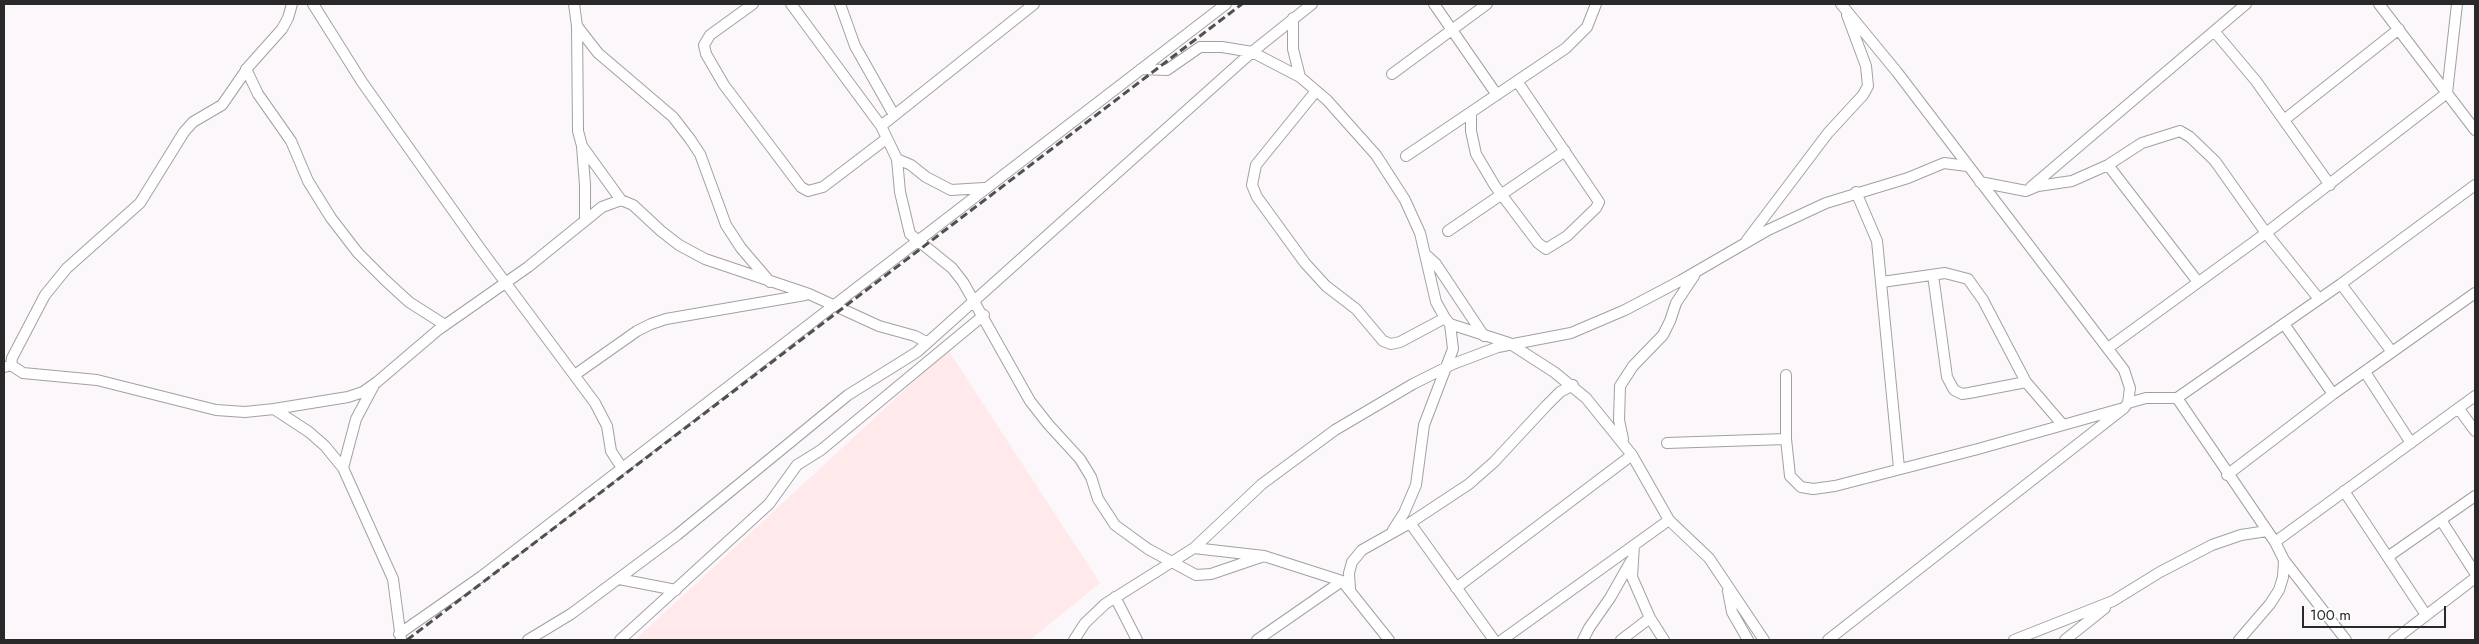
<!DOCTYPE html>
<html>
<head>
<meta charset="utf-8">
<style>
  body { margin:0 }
  #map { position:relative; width:2479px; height:644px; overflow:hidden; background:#fbf7fb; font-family:Jost,sans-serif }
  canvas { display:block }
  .frame { position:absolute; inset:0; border:5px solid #2a292a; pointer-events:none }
  .scale { position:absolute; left:2302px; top:606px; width:144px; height:22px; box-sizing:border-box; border:2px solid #2a292a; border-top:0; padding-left:6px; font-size:15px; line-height:18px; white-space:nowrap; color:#2a292a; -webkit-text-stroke:4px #fff; paint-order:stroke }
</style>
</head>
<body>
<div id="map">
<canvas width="2479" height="644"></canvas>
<div class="frame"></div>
<div class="scale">100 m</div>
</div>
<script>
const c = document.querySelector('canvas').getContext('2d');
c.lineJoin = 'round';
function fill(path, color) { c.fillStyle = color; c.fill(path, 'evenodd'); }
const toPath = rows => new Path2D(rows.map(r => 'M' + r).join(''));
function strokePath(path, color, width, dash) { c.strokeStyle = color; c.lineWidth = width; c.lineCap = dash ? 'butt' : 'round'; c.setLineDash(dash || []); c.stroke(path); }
const education = toPath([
  [948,350,1100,583,1030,640,635,640]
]);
const minor = toPath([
  [313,4,362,82,479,247,595,403,607,426,611,451,622,468],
  [574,4,577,26,578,131,582,146,585,185,585,219],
  [753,4,710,35,704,45,706,54,724,85,801,187,808,191,823,187,886,139],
  [791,4,881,126,897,159,900,192,910,234,952,268,963,282,1030,401,1048,424,1080,459,1091,477,1098,499,1115,525,1148,549,1196,575,1211,574,1264,556],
  [840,4,855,46,894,115],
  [1434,4,1497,95],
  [2379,4,2475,130],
  [1293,18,1293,49,1300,77],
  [577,26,598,53,673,117,690,139,700,154,726,225,741,248,770,282],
  [2214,31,2256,81,2330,185],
  [246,69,258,94,291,141,308,181,331,218,358,253,385,280,409,302,445,325],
  [1141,69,1167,70,1200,47,1222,47,1252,52,1300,77,1327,100,1376,155,1405,200,1420,233,1436,302,1445,318,1450,324,1509,343,1554,372,1586,398,1632,455,1669,520,1709,558,1764,640],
  [1392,74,1487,4],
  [1316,91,1256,165,1252,185,1257,197,1305,263,1326,286,1356,309,1383,341,1391,344,1400,342,1445,318],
  [1471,112,1471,131,1476,154,1495,186,1538,243,1546,249,1567,236,1596,208,1599,202,1517,81],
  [2284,120,2399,29],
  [881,126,1034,4],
  [582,146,621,200],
  [1406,156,1566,48,1587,27,1596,4],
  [897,159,911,165,926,177,951,190,984,188],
  [2108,165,2198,282],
  [1980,182,2026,191,2038,186,2072,181,2108,165,2142,143,2180,131,2190,137,2215,161,2266,233,2319,299],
  [2031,187,2246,4],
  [1856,192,1877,241,1899,468],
  [1448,231,1565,151],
  [1747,240,1828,133,1863,95,1868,86,1866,66,1847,15],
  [1425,254,1436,264,1484,336],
  [1933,275,1947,377,1954,390,1962,394,1969,393,2026,382],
  [1882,282,1945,273,1968,279,1983,300,2026,382,2062,424],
  [2341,284,2392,352],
  [2284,324,2333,394],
  [2108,348,2266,233,2447,93,2457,4],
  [11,365,12,358,45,295,67,268,140,203,184,132,193,122,222,105,249,66,282,29,288,18,292,4],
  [4,367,11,365,23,373,97,380,216,410,245,412,274,409,348,397,363,392,377,382,438,330,528,267,602,207,621,200,633,205,661,231,679,245,705,259,809,294,879,326,915,336,926,342],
  [2365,372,2411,443],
  [576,374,637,331,651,324,666,319,805,295],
  [1786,375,1786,439,1790,476,1801,487,1813,489,1835,486,1978,449,2120,409],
  [2177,398,2275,542,2284,560,2346,640],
  [2128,403,2146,398,2177,398,2341,284,2475,185],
  [274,409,309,432,325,446,343,468,393,579,401,639],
  [2459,409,2475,431],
  [1623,439,1619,420,1620,386,1633,366,1663,335,1670,321,1676,303,1694,276],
  [1667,443,1786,439],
  [343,468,356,419,373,387],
  [2227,475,2333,394,2475,293],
  [2344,491,2426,615],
  [2441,520,2475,573],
  [1410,523,1494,640],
  [1393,530,1404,513,1416,485,1424,425,1453,349,1450,324],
  [2275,542,2475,396],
  [1634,545,1632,577,1650,618,1664,640],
  [1194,548,1264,556,1342,581,1389,640],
  [2389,556,2475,496],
  [619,579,676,590],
  [1456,588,1632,455],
  [1350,589,1349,573,1352,562,1362,550,1410,523,1469,484,1494,462,1546,406,1560,392,1573,385],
  [1728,591,1732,612,1748,640],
  [1115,597,1137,640],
  [399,634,482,576,1226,4],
  [528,640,571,614,677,535,848,395,917,352,1252,52,1312,4],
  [620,640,769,504,797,465,821,450,984,315],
  [1074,640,1085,623,1105,604,1194,548,1262,484,1335,430,1413,384,1453,364,1498,347,1571,333,1625,310,1680,281,1768,230,1826,203,1908,178,1944,163,1967,166],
  [1257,640,1342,581],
  [1502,640,1669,520],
  [1583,640,1589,628,1610,598,1631,561],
  [1621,640,1650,618],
  [1828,640,2124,408,2128,403,2130,388,2124,370,1897,72,1841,4],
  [2014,640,2113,601,2160,572,2212,545,2241,535,2267,531],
  [2065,640,2105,608],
  [2239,640,2270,604,2279,590,2283,577,2284,560],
  [2394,640,2475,578]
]);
const rail = toPath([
  [407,640,1242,4]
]);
fill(education, '#ffe9ea');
strokePath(minor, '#a3a0a3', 12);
strokePath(minor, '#fff', 10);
strokePath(rail, '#515051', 3, [8, 4]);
</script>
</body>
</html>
